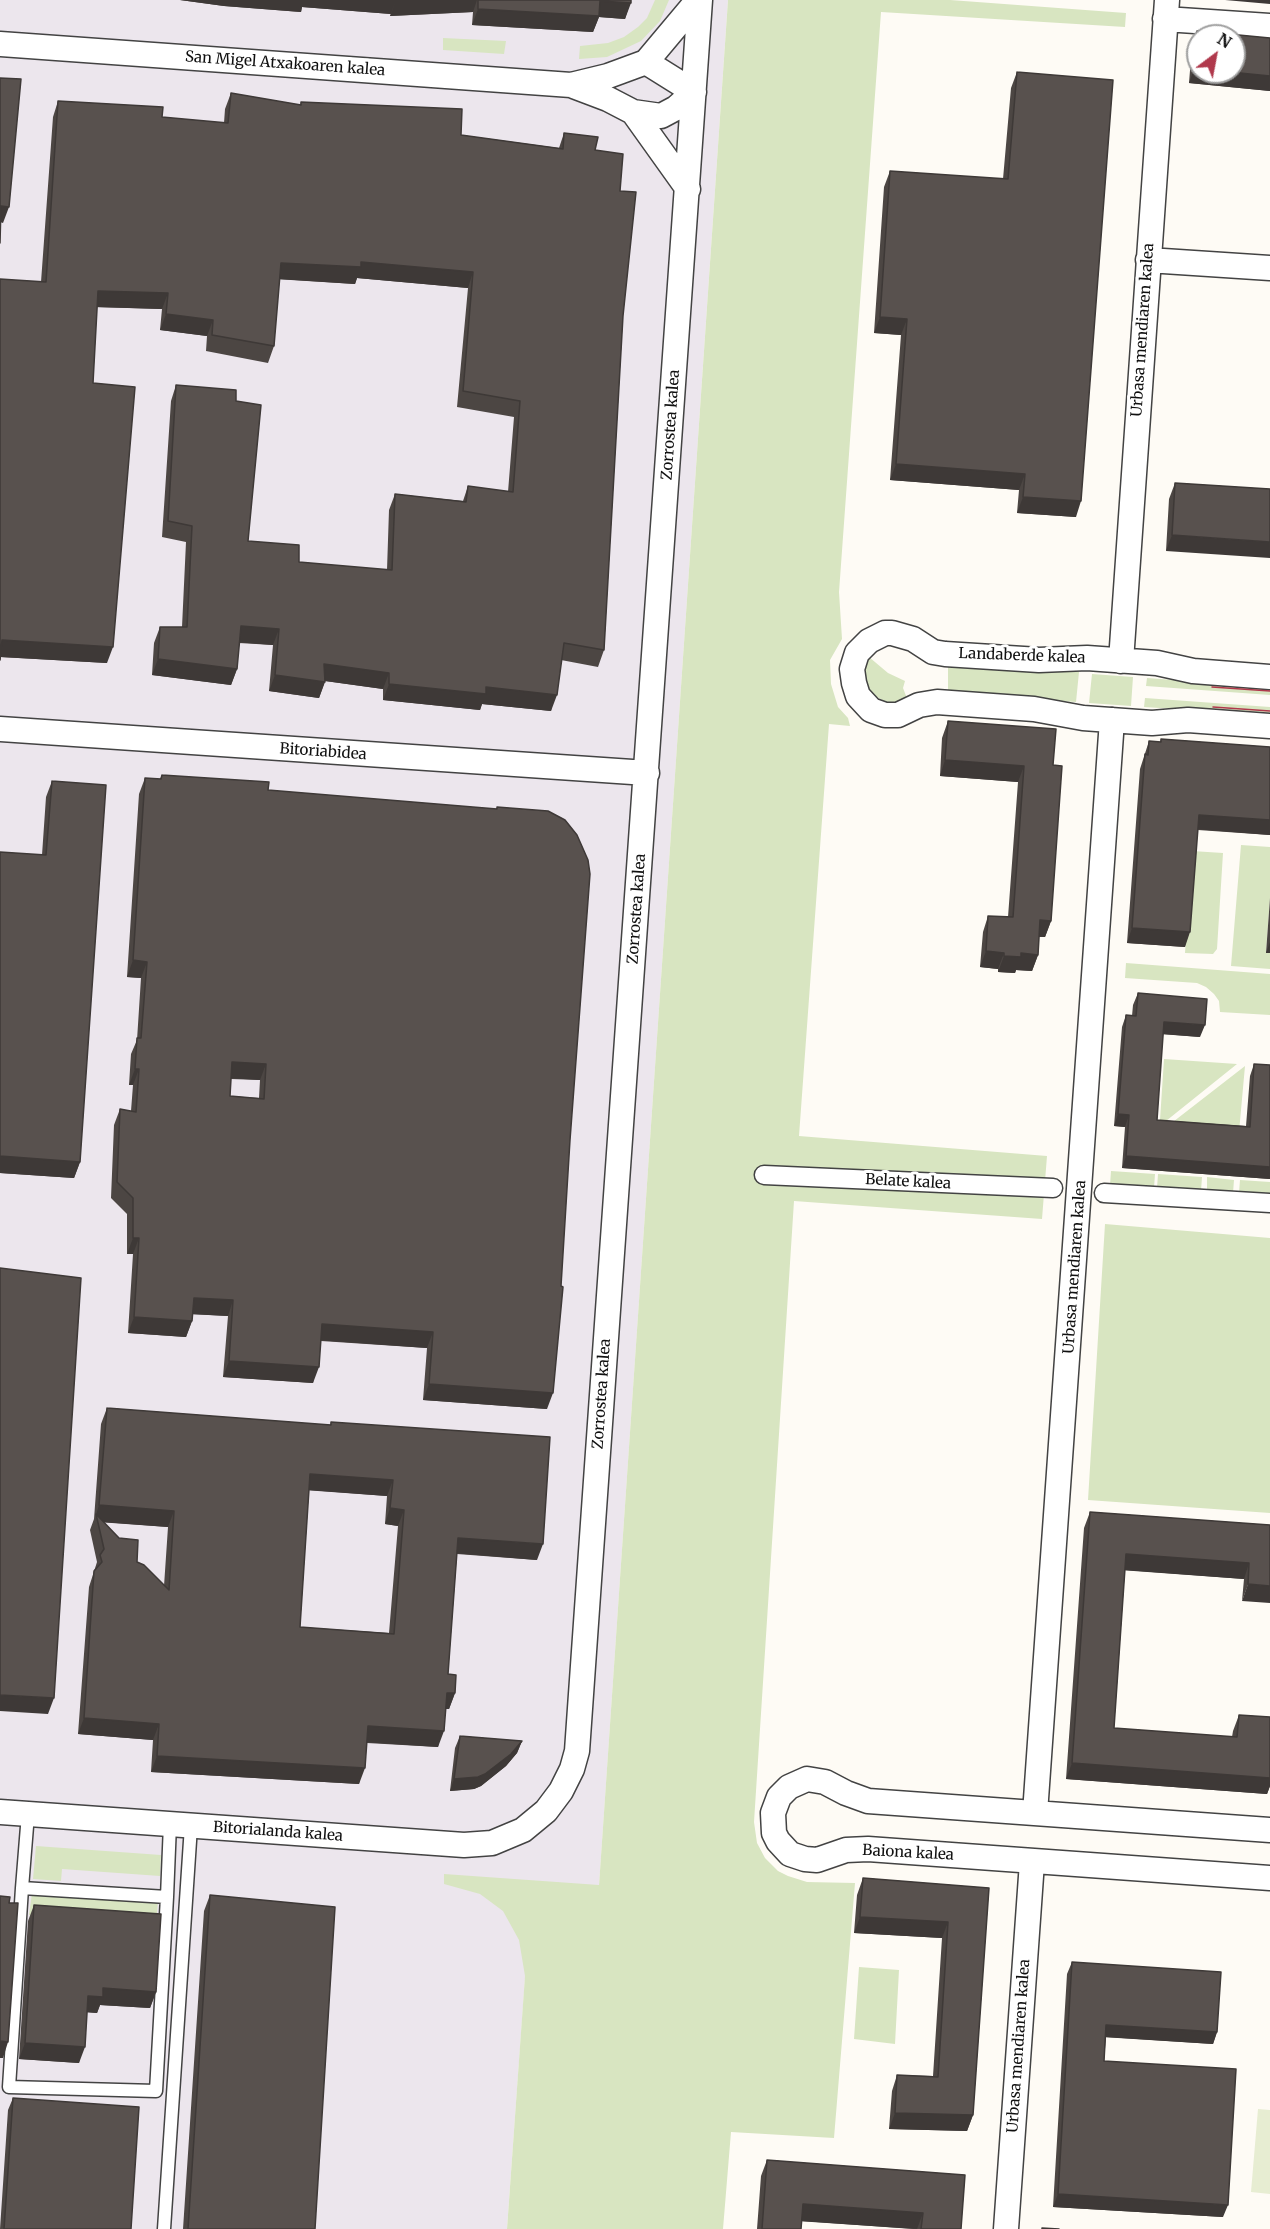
<!DOCTYPE html>
<html>
<head>
<meta charset="utf-8">
<style>
  body { margin:0 }
  #map { position:relative; width:1270px; height:2229px; overflow:hidden; background:#fefbf5; font-family:Merriweather,serif }
  canvas { display:block }
  .north { position:absolute; left:1186px; top:24px; width:60px; height:60px; box-sizing:border-box; background:#fff; border:2px solid #9f9f9f; border-radius:50%; rotate:32deg; font-size:16px; font-weight:700; line-height:24px; text-align:center; color:#101010 }
  .north::after { content:''; display:block; margin:auto; width:21px; height:27px; background:#b0394c; clip-path:polygon(50% 0,100% 100%,50% 72%,0 100%) }
</style>
</head>
<body>
<div id="map">
<canvas width="1270" height="2229"></canvas>
<div class="north">N</div>
</div>
<script>
const c = document.querySelector('canvas').getContext('2d');
c.lineJoin = 'round';
function fill(path, color) { c.fillStyle = color; c.fill(path, 'evenodd'); }
const toPath = rows => new Path2D(rows.map(r => 'M' + r).join(''));
function strokePath(path, color, width, dash) { c.strokeStyle = color; c.lineWidth = width; c.lineCap = dash ? 'butt' : 'round'; c.setLineDash(dash || []); c.stroke(path); }
function label(font, color, halo, rows, align = 'center') {
  c.font = font + ' Merriweather,serif'; c.lineWidth = 6; c.setLineDash([]); c.textBaseline = 'middle'; c.strokeStyle = halo; c.fillStyle = color; for (const [text, x, y, turn = 0] of rows) {
    c.save(); c.translate(x, y); c.rotate((+turn || 0) * Math.PI / 180); c.textAlign = isNaN(turn) ? turn : align; if (halo) c.strokeText(text, 0, 0); c.fillText(text, 0, 0); c.restore();
  }
}
const industrial = toPath([
  [0,0,728,0,599,1886,532,1881,507,2229,0,2229]
]);
const green = toPath([
  [655,0,669,0,660,21,641,41,607,57,579,59,580,46,608,43,624,37,638,27,647,18],
  [728,0,950,0,1126,13,1125,27,881,12,839,592,842,639,830,660,831,684,838,707,848,718,850,726,829,724,799,1136,1047,1156,1042,1219,794,1201,754,1822,757,1843,765,1858,778,1871,788,1876,807,1882,855,1883,834,2138,731,2132,723,2229,507,2229,525,1976,519,1940,503,1911,480,1894,444,1884,444,1874,599,1885],
  [443,38,506,41,504,54,443,50],
  [869,657,888,673,905,681,903,688,908,701,899,704,889,704,872,694,866,686,864,676,865,667],
  [948,664,1079,672,1076,702,948,693],
  [1092,674,1133,677,1131,706,1089,703],
  [1147,678,1270,687,1270,695,1146,686],
  [1145,698,1270,707,1270,715,1144,707],
  [1241,845,1270,847,1270,898,1266,952,1270,953,1270,969,1231,966],
  [1192,851,1223,853,1217,949,1213,954,1185,953],
  [1126,963,1270,974,1270,1015,1220,1012,1219,1001,1214,994,1206,987,1197,983,1125,978],
  [1164,1059,1237,1064,1166,1121,1160,1120],
  [1245,1066,1239,1132,1169,1125],
  [1111,1171,1155,1174,1154,1188,1110,1185],
  [1158,1174,1202,1177,1201,1191,1157,1188],
  [1207,1177,1234,1180,1233,1193,1207,1191],
  [1240,1180,1270,1182,1270,1196,1239,1193],
  [1105,1224,1270,1238,1270,1513,1088,1500],
  [36,1846,161,1855,160,1876,62,1869,61,1881,33,1879],
  [32,1893,158,1901,156,1924,29,1915],
  [859,1967,899,1970,895,2044,854,2039]
]);
const pitch = toPath([
  [1258,2109,1270,2110,1270,2194,1251,2192]
]);
const service = toPath([
  [28,1814,22,1888,167,1897,170,1824],
  [22,1888,9,2087,156,2091,167,1897],
  [164,2229,191,1826]
]);
const pedestrian = toPath([
  [764,1175,1053,1188],
  [1104,1193,1270,1203]
]);
const minor = toPath([
  [1165,19,1270,26],
  [0,44,571,85,608,99,633,112,661,116,676,108,694,92],
  [646,62,698,0],
  [571,85,608,76,646,62,694,92],
  [633,112,688,189],
  [1148,260,1270,268],
  [1121,661,1167,0],
  [1270,677,1193,671,1157,663,1087,658,1039,660,945,654,933,652,913,639,892,633,885,633,869,641,857,653,852,669,854,683,858,696,871,710,885,715,898,715,919,705,937,702,1034,709,1083,718,1152,723,1188,720,1270,726],
  [0,729,647,773],
  [0,1812,464,1845,492,1843,523,1830,546,1811,561,1791,572,1769,577,1751,700,0],
  [1035,1813,1112,720],
  [1270,1830,868,1801,846,1793,825,1782,807,1779,789,1787,779,1797,773,1813,774,1833,778,1841,790,1854,805,1859,817,1860,846,1850,868,1849,1270,1878],
  [1006,2229,1032,1862]
]);
const tram = toPath([
  [1212,687,1270,691],
  [1213,707,1270,711]
]);
const wall = toPath([
  [180,0,631,0,625,19,599,17,593,32,472,25,473,12,390,16,391,14,302,7,301,12,224,6],
  [1197,31,1270,38,1270,91,1189,83,1192,45],
  [1017,72,1076,517,1017,513,1019,490,890,480,901,335,874,333,884,187,890,171,1003,179,1011,88],
  [231,93,300,105,301,102,461,135,559,148,564,133,595,150,620,191,623,316,604,650,598,667,561,660,551,711,482,704,480,710,383,700,383,689,325,681,319,698,269,691,273,645,239,643,237,669,231,685,152,675,154,643,160,627,182,627,186,542,162,537,171,401,176,385,236,401,248,541,299,562,387,570,389,510,395,494,463,501,468,486,508,492,514,417,457,407,468,288,357,278,355,284,279,279,274,346,268,363,206,351,207,336,160,330,162,309,97,307,93,383,107,663,1,657,0,661,0,279,41,282,53,117,58,101,162,117,224,123,225,109],
  [1175,483,1270,489,1166,551,1169,499],
  [948,721,1053,765,1051,921,1045,937,1039,937,1038,955,1032,971,1016,970,1015,973,998,972,998,969,980,967,983,932,988,916,1008,917,1018,782,940,776,942,738],
  [1161,739,1270,747,1270,835,1198,830,1185,947,1127,943,1140,769,1149,741,1160,742],
  [162,775,268,790,547,1409,423,1400,427,1348,321,1341,313,1383,223,1377,228,1316,192,1314,192,1321,186,1337,128,1333,133,1254,127,1254,127,1214,111,1198,114,1125,120,1109,131,1111,133,1085,129,1085,131,1054,137,1040,141,978,127,977,139,794,145,778,160,779],
  [231,1079,260,1080,259,1098,230,1096],
  [52,781,80,1162,74,1178,0,1173,0,852,42,855,46,797],
  [1270,898,1270,953,1266,953],
  [1138,993,1200,1037,1163,1034,1157,1120,1246,1126,1250,1076,1254,1064,1270,1179,1122,1168,1125,1127,1114,1126,1122,1027,1126,1015,1132,1016,1133,1005],
  [107,1408,330,1425,331,1422,537,1560,457,1554,448,1674,455,1693,449,1709,446,1709,438,1747,367,1743,359,1784,151,1772,153,1740,78,1734,89,1587,97,1562,90,1530,94,1519,101,1424],
  [309,1490,387,1496,385,1524,398,1526,389,1633,300,1627],
  [103,1522,168,1527,164,1586,137,1562],
  [1090,1512,1270,1525,1242,1601,1244,1579,1125,1570,1114,1728,1232,1737,1233,1731,1239,1715,1270,1717,1270,1786,1267,1794,1066,1779,1084,1528],
  [460,1736,522,1741,517,1753,506,1766,481,1786,474,1789,450,1791,455,1748],
  [863,1878,989,1888,973,2115,967,2131,889,2129,892,2091,897,2075,933,2076,942,1938,854,1933,857,1895],
  [210,1895,315,2229,183,2229,204,1911],
  [34,1905,156,1992,150,2008,100,2005,97,2013,87,2012,79,2063,19,2059,28,1921],
  [1072,1962,1217,2032,1213,2044,1106,2037,1104,2061,1223,2217,1053,2207,1067,1974],
  [13,2098,131,2229,0,2229,8,2110],
  [767,2160,965,2175,961,2229,913,2229,802,2221,801,2229,757,2229,761,2176]
]);
const shadedWall = toPath([
  [180,0,396,0,391,14,302,7,301,12,224,6],
  [396,0,477,0,473,12,390,16],
  [1225,0,1270,0,1270,4],
  [600,1,631,3,625,19,599,17,593,32,472,25,478,9],
  [1194,69,1198,69,1198,72,1230,72,1270,76,1270,91,1189,83],
  [1,206,9,207,3,223,0,222],
  [361,262,473,272,468,288,357,278,355,284,275,279,281,263],
  [98,291,168,293,162,309,93,307],
  [166,314,213,320,207,336,160,330],
  [880,317,907,319,901,335,874,333],
  [896,464,1025,474,1019,490,890,480],
  [1023,497,1081,501,1076,517,1017,513],
  [1172,535,1270,542,1270,558,1166,551],
  [241,626,279,629,273,645,235,642],
  [2,640,113,647,107,663,0,657],
  [158,659,237,669,231,685,152,675],
  [324,664,389,673,383,689,318,680],
  [275,675,325,682,319,698,269,691],
  [389,684,486,687,557,695,551,711,482,704,480,710,383,700],
  [945,760,1024,766,1018,782,940,776],
  [1199,815,1270,820,1270,835,1194,829],
  [1040,920,1051,921,1045,937,1034,936],
  [1132,928,1190,932,1185,947,1127,943],
  [1270,942,1270,953,1266,953],
  [986,951,1004,953,998,969,980,967],
  [1021,953,1038,955,1032,971,1016,970,1015,973,998,972,1004,956],
  [133,960,147,962,141,978,127,977],
  [1164,1022,1205,1025,1200,1037,1160,1034],
  [232,1062,266,1064,260,1080,227,1078],
  [135,1069,139,1069,133,1085,129,1085],
  [1118,1114,1129,1115,1125,1127,1114,1126],
  [0,1156,80,1162,74,1178,0,1173],
  [1126,1156,1270,1167,1270,1179,1122,1168],
  [133,1238,139,1238,133,1254,127,1254],
  [194,1298,233,1300,228,1316,188,1314],
  [134,1317,192,1321,186,1337,128,1333],
  [322,1324,433,1332,427,1348,316,1340],
  [229,1361,319,1367,313,1383,223,1377],
  [429,1384,553,1393,547,1409,423,1400],
  [310,1474,393,1480,387,1496,304,1490],
  [99,1505,174,1511,168,1527,98,1522,96,1515],
  [390,1508,404,1510,398,1526,385,1524],
  [458,1538,543,1544,537,1560,452,1553],
  [1126,1554,1249,1563,1244,1579,1120,1570],
  [1248,1584,1270,1586,1270,1603,1242,1601],
  [447,1693,455,1693,449,1709,441,1709],
  [0,1695,54,1698,48,1714,0,1711],
  [84,1718,159,1724,153,1740,78,1734],
  [368,1726,444,1731,438,1747,362,1742],
  [522,1741,517,1753,506,1766,481,1786,474,1789,450,1791,454,1779],
  [157,1756,365,1768,359,1784,151,1772],
  [1072,1763,1270,1778,1270,1786,1267,1794,1066,1779],
  [860,1917,948,1922,942,1938,854,1933],
  [103,1988,156,1992,150,2008,100,2005,97,2013,82,2012,88,1996],
  [1106,2025,1217,2032,1213,2044,1102,2037],
  [0,2041,8,2042,3,2058,0,2058],
  [25,2043,85,2047,79,2063,19,2059],
  [895,2113,973,2115,967,2131,889,2129],
  [1058,2194,1228,2205,1223,2217,1053,2207],
  [803,2204,923,2213,917,2229,797,2221]
]);
const building = toPath([
  [478,0,631,0,631,3,600,1,599,16,478,9,478,0],
  [1197,31,1270,38,1270,76,1230,72,1234,72,1234,36,1198,36,1198,69,1194,69,1197,31],
  [1017,72,1113,80,1081,501,1023,497,1025,474,896,464,907,319,880,317,890,171,1008,179,1017,72],
  [0,78,21,79,9,207,1,206,0,243,0,78],
  [231,93,301,105,301,102,462,109,461,135,563,149,564,133,598,137,595,150,623,154,620,191,636,192,623,316,604,650,564,643,557,695,486,687,486,694,389,684,389,673,324,664,325,682,275,675,279,629,241,626,237,669,158,659,160,627,187,627,192,526,168,521,176,385,236,390,236,401,261,405,248,541,299,545,299,562,392,570,395,494,466,502,468,486,513,492,520,401,463,391,473,272,361,262,361,267,281,263,274,346,212,335,213,320,166,314,168,293,98,291,93,383,135,387,113,647,2,640,0,660,0,279,46,282,58,101,163,107,162,117,228,123,231,93],
  [1175,483,1270,489,1270,542,1172,535,1175,483],
  [948,721,1056,729,1053,765,1062,766,1051,921,1040,920,1038,955,1021,953,1021,957,1004,956,1004,953,986,951,988,916,1013,917,1024,766,945,760,948,721],
  [1161,739,1270,747,1270,820,1199,815,1190,932,1132,928,1145,754,1148,755,1149,741,1161,742,1161,739],
  [162,775,269,782,268,790,497,809,497,807,548,811,565,820,577,835,588,860,590,874,570,1140,561,1286,563,1287,553,1393,429,1384,433,1332,322,1324,319,1367,229,1361,233,1300,194,1298,192,1321,134,1317,139,1238,133,1238,133,1198,117,1182,120,1109,136,1112,139,1069,135,1069,137,1038,141,1038,147,962,133,960,145,778,161,779,162,775],
  [232,1062,266,1064,264,1099,230,1096,232,1062],
  [52,781,106,785,80,1162,0,1156,0,852,46,855,52,781],
  [1138,993,1207,999,1205,1025,1164,1022,1157,1120,1250,1127,1254,1064,1270,1065,1270,1167,1126,1156,1129,1115,1118,1114,1126,1015,1136,1016,1138,993],
  [0,1268,81,1278,54,1698,0,1695,0,1268],
  [107,1408,331,1425,331,1422,550,1437,543,1544,458,1538,448,1674,456,1675,455,1693,447,1693,444,1731,368,1726,365,1768,157,1756,159,1724,84,1718,94,1571,102,1562,100,1555,104,1549,96,1514,119,1538,138,1540,137,1562,144,1565,169,1590,174,1511,99,1505,107,1408],
  [310,1474,393,1480,390,1508,404,1510,394,1634,300,1627,310,1474],
  [1090,1512,1270,1525,1270,1586,1248,1584,1249,1563,1126,1554,1114,1728,1237,1737,1239,1715,1270,1717,1270,1778,1072,1763,1090,1512],
  [460,1736,522,1741,511,1754,485,1774,478,1777,454,1779,460,1736],
  [863,1878,989,1888,973,2115,895,2113,897,2075,938,2077,948,1922,860,1917,863,1878],
  [210,1895,335,1907,315,2229,188,2229,210,1895],
  [0,1896,10,1897,9,1903,18,1903,8,2042,0,2041,0,1896],
  [34,1905,161,1914,156,1992,103,1988,103,1997,88,1996,85,2047,25,2043,34,1905],
  [1072,1962,1221,1972,1217,2032,1106,2025,1104,2061,1236,2069,1228,2205,1058,2194,1072,1962],
  [13,2098,139,2107,131,2229,4,2229,13,2098],
  [767,2160,965,2175,961,2229,921,2229,923,2213,803,2204,801,2229,762,2229,767,2160],
  [1042,2228,1059,2229,1042,2229,1042,2228]
]);
const streetNames = [
  ["San Migel Atxakoaren kalea",285,64,4],
  ["Urbasa mendiaren kalea",1143,330,-86],
  ["Zorrostea kalea",671,425,-86],
  ["Landaberde kalea",1022,656,2],
  ["Bitoriabidea",323,752,4],
  ["Zorrostea kalea",637,909,-86],
  ["Belate kalea",908,1182,3],
  ["Urbasa mendiaren kalea",1075,1267,-86],
  ["Zorrostea kalea",602,1394,-86],
  ["Bitorialanda kalea",278,1832,4],
  ["Baiona kalea",908,1853,3],
  ["Urbasa mendiaren kalea",1019,2046,-86]
];
fill(industrial, '#ece6ed');
fill(green, '#d8e5c1');
fill(pitch, '#e7edd2');
strokePath(service, '#434343', 15);
strokePath(pedestrian, '#434343', 21);
strokePath(minor, '#434343', 27);
strokePath(service, '#fff', 12);
strokePath(pedestrian, '#fff', 18);
strokePath(minor, '#fff', 24);
strokePath(tram, '#b0394c', 1.5);
fill(wall, '#4c4643');
fill(shadedWall, '#3e3937');
fill(building, '#58514e');
strokePath(building, '#3e3937', 1.5);
label('15px', '#101010', '#fff', streetNames);
</script>
</body>
</html>
